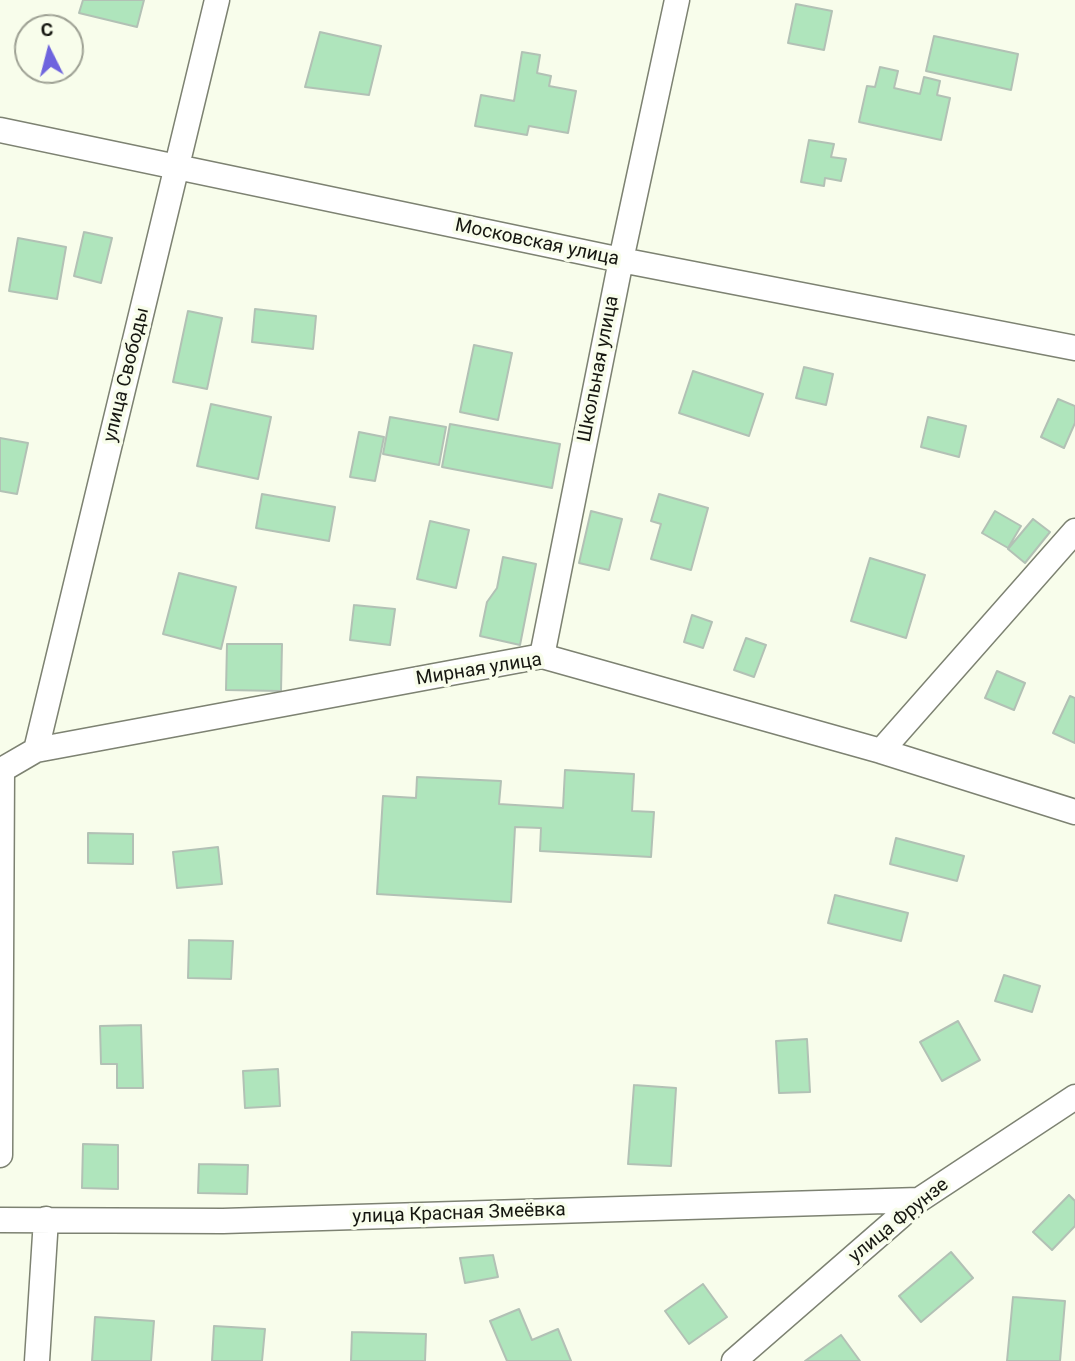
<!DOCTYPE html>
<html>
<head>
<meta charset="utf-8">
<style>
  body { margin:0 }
  #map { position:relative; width:1075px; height:1361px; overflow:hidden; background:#f8fdeb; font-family:Roboto,sans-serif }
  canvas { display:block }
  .north { position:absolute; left:14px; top:14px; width:70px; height:70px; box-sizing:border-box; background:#f8fdeb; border:2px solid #9ea194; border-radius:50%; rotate:354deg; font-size:19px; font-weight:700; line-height:28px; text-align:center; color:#161711 }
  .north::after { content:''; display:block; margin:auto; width:24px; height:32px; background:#6e64de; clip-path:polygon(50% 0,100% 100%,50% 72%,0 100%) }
</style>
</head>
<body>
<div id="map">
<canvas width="1075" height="1361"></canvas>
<div class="north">С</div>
</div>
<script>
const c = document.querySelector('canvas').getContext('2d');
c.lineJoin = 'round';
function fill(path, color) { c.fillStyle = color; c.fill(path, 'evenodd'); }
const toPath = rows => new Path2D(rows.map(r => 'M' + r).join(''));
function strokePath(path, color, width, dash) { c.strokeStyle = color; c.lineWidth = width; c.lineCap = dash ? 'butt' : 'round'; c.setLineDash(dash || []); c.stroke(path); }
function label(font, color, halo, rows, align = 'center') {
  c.font = font + ' Roboto,sans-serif'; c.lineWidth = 7; c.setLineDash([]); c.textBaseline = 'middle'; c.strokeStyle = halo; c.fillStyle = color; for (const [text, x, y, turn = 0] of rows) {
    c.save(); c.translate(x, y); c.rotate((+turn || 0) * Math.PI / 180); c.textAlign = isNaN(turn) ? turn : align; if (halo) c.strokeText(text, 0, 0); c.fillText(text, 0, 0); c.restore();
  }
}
const building = toPath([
  [83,0,144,0,137,27,79,13,83,0],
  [796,4,832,11,824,50,788,43,796,4],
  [320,32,381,46,369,95,305,87,320,32],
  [934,36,1018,54,1011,90,926,71,934,36],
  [522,52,540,55,537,73,551,76,549,86,576,91,568,133,529,126,527,135,475,126,481,95,514,101,522,52],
  [880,67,898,71,894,88,920,94,924,77,940,81,937,95,950,98,941,140,859,122,867,86,875,87,880,67],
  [809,140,834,144,831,157,846,159,841,181,825,178,824,186,801,182,809,140],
  [84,232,112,238,101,283,74,276,84,232],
  [18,238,66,247,57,299,9,291,18,238],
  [255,309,316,316,313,349,252,342,255,309],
  [188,311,222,318,207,389,173,382,188,311],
  [474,345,512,353,498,420,460,412,474,345],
  [804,367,833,374,826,405,796,398,804,367],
  [693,371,763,394,749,436,679,413,693,371],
  [1058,399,1075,406,1075,423,1064,448,1041,437,1058,399],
  [211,404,271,417,258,479,197,466,211,404],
  [390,417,446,427,439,465,383,454,390,417],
  [928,417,966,426,959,457,921,447,928,417],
  [450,424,560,444,552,488,442,467,450,424],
  [359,432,384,437,375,481,350,477,359,432],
  [0,438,28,443,17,494,0,491,0,438],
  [262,494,335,507,329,541,256,528,262,494],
  [659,494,708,508,691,570,651,559,661,524,651,521,659,494],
  [591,511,622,519,609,570,579,563,591,511],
  [995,511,1021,526,1008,548,982,533,995,511],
  [1033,519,1050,532,1025,563,1008,549,1033,519],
  [430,521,469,530,456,588,417,579,430,521],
  [503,557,536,564,520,645,480,636,487,602,497,588,503,557],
  [870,558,925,575,906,638,851,621,870,558],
  [179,573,236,587,221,649,163,634,179,573],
  [354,605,395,609,390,645,350,640,354,605],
  [692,615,712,622,703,648,684,642,692,615],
  [746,638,766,645,754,677,734,670,746,638],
  [227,644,282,644,281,691,226,690,227,644],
  [997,671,1025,683,1014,710,985,698,997,671],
  [1070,696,1075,698,1075,743,1053,733,1070,696],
  [565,770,634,774,632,811,654,812,651,857,540,851,541,828,515,827,511,902,377,894,383,796,416,798,417,777,501,781,499,804,563,808,565,770],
  [88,833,133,834,133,864,88,863,88,833],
  [896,838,964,856,957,881,890,864,896,838],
  [218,847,222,884,177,888,173,852,218,847],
  [835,895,908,913,901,941,828,923,835,895],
  [189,940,233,941,231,979,188,978,189,940],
  [1004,975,1040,986,1032,1012,995,1001,1004,975],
  [958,1021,980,1060,942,1081,920,1042,958,1021],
  [141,1025,143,1088,117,1088,117,1064,101,1064,100,1026,141,1025],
  [807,1039,810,1092,779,1093,776,1041,807,1039],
  [278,1069,280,1106,245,1108,243,1071,278,1069],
  [634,1085,676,1088,671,1166,628,1164,634,1085],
  [83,1144,118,1145,118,1189,82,1188,83,1144],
  [199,1164,248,1165,247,1194,198,1193,199,1164],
  [1069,1195,1075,1201,1075,1226,1052,1250,1033,1232,1069,1195],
  [951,1252,973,1278,921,1322,899,1296,951,1252],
  [493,1255,498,1277,465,1283,460,1258,493,1255],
  [703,1284,727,1317,689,1344,665,1311,703,1284],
  [1013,1297,1065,1301,1060,1361,1007,1361,1013,1297],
  [519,1309,532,1340,558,1329,571,1361,507,1361,490,1321,519,1309],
  [95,1317,154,1321,151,1361,92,1361,95,1317],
  [214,1326,265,1329,262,1361,212,1361,214,1326],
  [352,1332,426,1334,425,1361,351,1361,352,1332],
  [841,1335,860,1361,805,1361,841,1335]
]);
const minor = toPath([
  [0,130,621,260,1075,348],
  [542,656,621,260,677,0],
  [36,750,217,0],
  [881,751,1075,531],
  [0,771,36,750,542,656,881,751,1075,812],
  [0,1155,2,771],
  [0,1220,223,1221,919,1200],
  [37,1361,46,1219],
  [734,1361,919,1200,1075,1097]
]);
const streetNames = [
  ["Московская улица",537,243,12],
  ["Школьная улица",599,369,-79],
  ["улица Свободы",127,375,-76],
  ["Мирная улица",479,670,-9],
  ["улица Красная Змеёвка",459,1214,-2],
  ["улица Фрунзе",899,1221,-39]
];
fill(building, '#afe5bc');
strokePath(building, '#b2c1b5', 2);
strokePath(minor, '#7d8272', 27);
strokePath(minor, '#fff', 24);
label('19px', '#161711', '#f8fdeb', streetNames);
</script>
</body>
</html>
